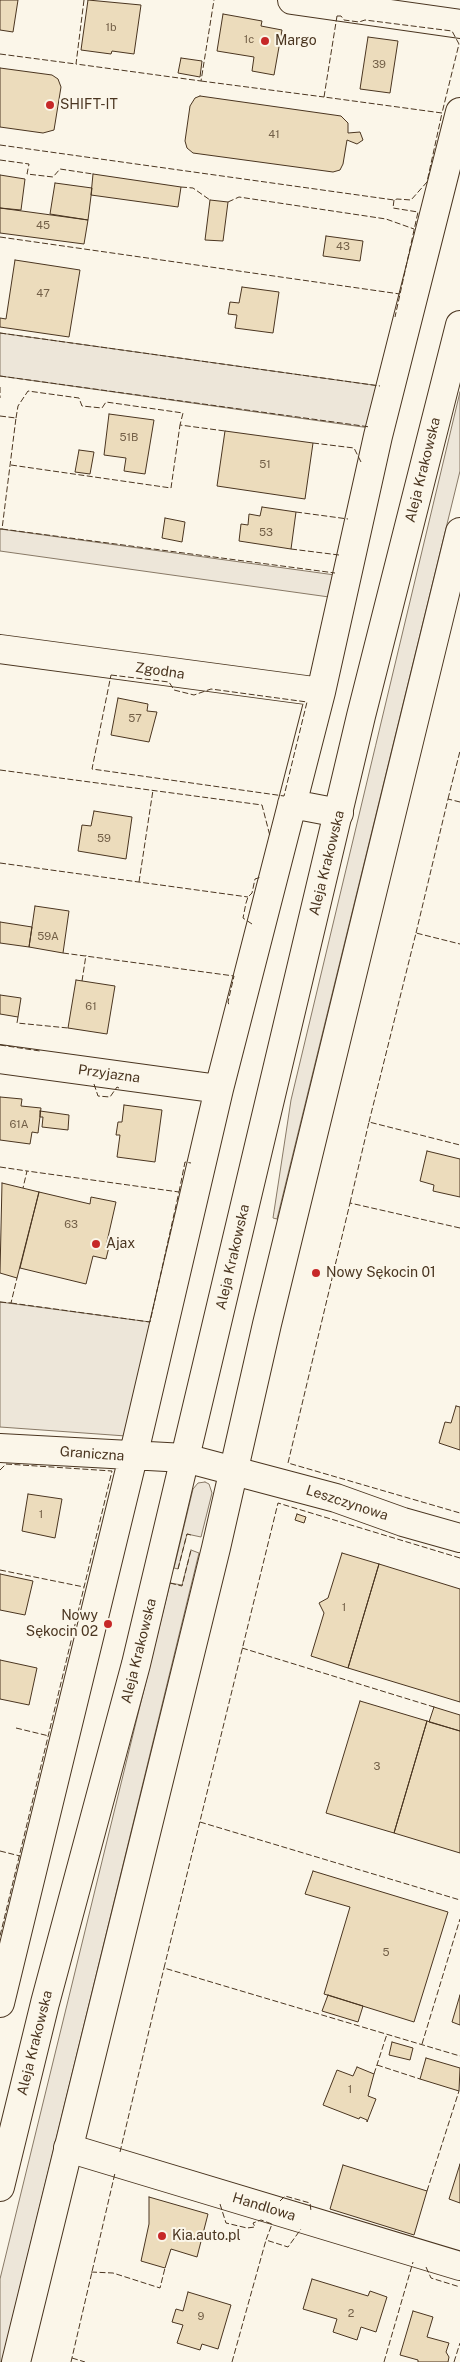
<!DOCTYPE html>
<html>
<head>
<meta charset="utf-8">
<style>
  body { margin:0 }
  canvas { display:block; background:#fbf6e9 }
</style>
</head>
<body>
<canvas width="460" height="2362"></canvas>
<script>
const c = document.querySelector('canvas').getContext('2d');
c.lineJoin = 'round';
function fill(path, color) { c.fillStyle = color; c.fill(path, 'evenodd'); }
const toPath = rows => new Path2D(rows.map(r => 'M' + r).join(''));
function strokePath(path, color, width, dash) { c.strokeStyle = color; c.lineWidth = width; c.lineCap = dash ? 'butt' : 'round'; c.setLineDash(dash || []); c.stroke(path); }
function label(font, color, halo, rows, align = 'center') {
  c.font = font + ' "Public Sans",sans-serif'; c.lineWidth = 4; c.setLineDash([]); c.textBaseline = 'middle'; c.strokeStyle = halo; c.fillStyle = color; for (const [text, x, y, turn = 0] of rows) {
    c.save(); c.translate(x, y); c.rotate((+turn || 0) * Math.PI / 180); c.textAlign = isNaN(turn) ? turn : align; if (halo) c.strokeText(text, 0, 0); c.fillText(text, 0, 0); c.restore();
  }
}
const green = toPath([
  [0,333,380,386,370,428,0,376,0,333],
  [460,392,460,471,277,1219,273,1218,291,1100,460,392],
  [0,529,335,575,329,597,0,551,0,529],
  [0,1302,150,1322,126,1436,0,1427,0,1302],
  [205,1482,209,1484,212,1493,201,1537,187,1534,178,1569,174,1568,193,1489,198,1483,205,1482],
  [191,1550,199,1553,4,2353,2,2362,0,2362,0,2279,170,1583,182,1585,191,1550]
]);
const building = toPath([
  [0,0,18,0,13,32,0,30,0,0],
  [88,0,141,5,134,54,112,51,111,54,81,50,88,0],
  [223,14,262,21,261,26,282,30,274,75,252,71,254,57,217,51,223,14],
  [368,37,398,41,390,93,360,89,368,37],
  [181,58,202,61,200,77,178,73,181,58],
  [0,68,52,75,58,79,61,87,54,130,43,133,0,127,0,68],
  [200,96,341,116,348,123,348,133,360,132,363,140,357,144,347,140,343,164,340,170,333,172,193,153,187,148,185,141,190,106,195,98,200,96],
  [93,174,181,187,178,207,91,195,93,174],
  [0,175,25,179,21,210,0,208,0,175],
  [55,183,92,188,88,220,50,214,55,183],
  [210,200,228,202,223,241,205,240,210,200],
  [0,208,88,220,84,244,0,233,0,208],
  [326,236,363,241,360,261,323,256,326,236],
  [15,260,80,270,69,337,0,327,0,318,6,319,15,260],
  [242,287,279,292,273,333,235,328,237,315,228,314,230,302,239,303,242,287],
  [109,414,154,420,145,474,124,471,126,458,104,455,109,414],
  [225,431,313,443,305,499,217,486,225,431],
  [79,450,94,452,90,474,75,472,79,450],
  [262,507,296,512,291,549,239,541,241,524,248,525,249,514,260,516,262,507],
  [165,518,185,522,182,542,162,538,165,518],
  [118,698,148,704,147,711,157,712,149,742,111,735,118,698],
  [94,811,132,817,126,859,78,851,82,825,91,826,94,811],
  [35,906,69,911,63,953,29,947,35,906],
  [0,922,32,927,29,947,0,943,0,922],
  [76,980,115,986,107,1034,68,1028,76,980],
  [0,995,21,998,18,1017,0,1014,0,995],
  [0,1097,22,1099,21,1106,41,1108,38,1133,32,1132,30,1144,0,1140,0,1097],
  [124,1105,162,1110,155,1162,117,1157,120,1135,116,1135,118,1122,122,1122,124,1105],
  [40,1111,69,1115,68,1130,42,1127,43,1117,40,1117,40,1111],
  [427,1151,460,1159,460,1197,433,1191,434,1185,420,1181,427,1151],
  [2,1183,39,1192,17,1278,0,1273,2,1183],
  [39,1192,90,1204,91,1197,116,1202,106,1246,109,1247,106,1259,93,1256,86,1284,20,1268,39,1192],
  [456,1406,460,1407,460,1450,439,1443,445,1422,451,1423,456,1406],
  [28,1494,62,1499,55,1538,22,1531,28,1494],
  [297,1514,306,1517,304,1523,295,1520,297,1514],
  [342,1553,379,1564,348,1668,311,1656,324,1613,319,1603,328,1598,342,1553],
  [379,1564,460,1589,460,1702,348,1668,379,1564],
  [0,1574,33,1581,25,1615,0,1610,0,1574],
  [0,1660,37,1668,29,1705,0,1699,0,1660],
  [360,1701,427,1721,394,1833,326,1813,360,1701],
  [434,1707,460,1715,460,1731,429,1722,434,1707],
  [427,1721,460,1731,460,1853,394,1833,427,1721],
  [313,1871,448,1912,414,2022,324,1994,350,1907,305,1894,313,1871],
  [328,1995,363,2006,358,2022,322,2011,328,1995],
  [460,1995,460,2025,452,2022,460,1995],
  [392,2042,413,2048,410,2060,389,2055,392,2042],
  [426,2058,460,2068,459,2091,420,2079,426,2058],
  [357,2067,374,2074,368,2096,376,2099,367,2122,367,2120,360,2117,359,2119,323,2105,337,2070,353,2076,357,2067],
  [460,2164,460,2203,449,2199,460,2164],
  [343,2165,427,2191,414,2235,330,2209,343,2165],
  [149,2197,208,2214,197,2257,171,2249,165,2268,141,2261,149,2224,149,2197],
  [312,2279,368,2296,370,2291,387,2297,376,2332,361,2327,357,2340,333,2332,337,2319,303,2309,312,2279],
  [188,2292,231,2305,218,2349,202,2344,200,2350,177,2343,183,2325,172,2322,176,2309,183,2311,188,2292],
  [413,2311,433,2317,427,2337,449,2343,446,2352,449,2357,448,2362,418,2362,418,2360,400,2355,413,2311]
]);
const minor = toPath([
  [292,0,460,24],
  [0,649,321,692],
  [292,804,339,813],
  [0,1059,219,1089],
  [0,1448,185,1458,336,1498,403,1522,460,1538],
  [0,2003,133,1457,219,1089,321,692,378,436,460,112],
  [68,2148,460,2266]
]);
const major = toPath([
  [0,2187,45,2003,136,1664,361,716,460,325],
  [16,2362,216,1548,267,1324,460,532]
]);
const fence = toPath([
  [84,0,76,64,201,81,214,0],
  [337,16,341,16,344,20,359,22,365,20,452,31,459,44,442,113,324,97,337,16],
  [0,54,76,64],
  [201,81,324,97],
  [0,145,394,200,397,199,411,200,427,182,442,113],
  [0,160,29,164,27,174,53,177,60,169,93,174],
  [181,187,193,188,210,200],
  [394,200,393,208,418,212,395,317],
  [228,202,239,197,386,219,414,229],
  [0,237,400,294],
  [0,333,380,386],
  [0,376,370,427],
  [0,387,0,398],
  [0,416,16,418,2,529,0,529],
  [16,418,18,406,28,391,79,398,82,406,102,408,106,402,183,413,180,425,225,431],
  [313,443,354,448,361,462],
  [11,465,171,488,180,425],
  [296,512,348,519],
  [2,529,335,573],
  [291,549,339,555],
  [111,675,169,682,174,690,194,695,211,689,307,702,284,796,92,769,111,675],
  [0,770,262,805,270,836],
  [448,799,460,751],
  [0,863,248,897],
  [139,882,153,790],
  [252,924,243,918,246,903,248,897,252,893,255,879,261,877],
  [416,933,448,799,460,802],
  [63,953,234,976,228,1002,229,1005],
  [82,981,86,955],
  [18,1017,17,1023,68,1028],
  [0,1045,40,1051],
  [94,1084,98,1096,110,1097,117,1087,119,1088],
  [369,1122,416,933,460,944],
  [0,1167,27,1171,23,1188],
  [179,1192,185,1162,191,1163],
  [350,1203,369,1122,460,1145],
  [460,1228,350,1203,288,1463,460,1513],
  [0,1302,11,1303,17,1278],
  [11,1303,150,1322,179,1192,27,1171],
  [0,1470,6,1464,112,1471,0,1936],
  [460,1558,278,1503,164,1968,460,2056],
  [178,1569,187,1534,191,1535],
  [0,1570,84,1587],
  [170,1583,182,1586,191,1550],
  [242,1648,434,1707],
  [16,1728,49,1736],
  [200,1822,460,1900],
  [0,1851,20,1856],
  [422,2044,460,1919],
  [377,2065,420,2079],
  [374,2074,387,2034],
  [120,2152,164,1968],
  [427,2191,459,2091],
  [280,2201,285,2196,310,2203,311,2211],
  [220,2204,226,2223,247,2228,255,2227,253,2223,261,2220,272,2224,266,2240,288,2247,301,2229],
  [426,2267,431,2278,460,2287],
  [91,2272,113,2273,160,2288,165,2268],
  [72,2358,85,2362],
  [71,2362,115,2173],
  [232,2362,266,2240],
  [384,2362,413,2262],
  [454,2362,460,2343]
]);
const markers = [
  [265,41,5,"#c62828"],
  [50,105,5,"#c62828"],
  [96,1244,5,"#c62828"],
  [316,1273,5,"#c62828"],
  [108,1624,5,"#c62828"],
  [162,2236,5,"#c62828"]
];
const numberNames = [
  ["1b",111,28],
  ["1c",249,40],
  ["39",379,65],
  ["41",274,135],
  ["45",43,226],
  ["43",343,247],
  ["47",43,294],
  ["51B",129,438],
  ["51",265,465],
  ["53",266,533],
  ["57",135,719],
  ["59",104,839],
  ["59A",48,937],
  ["61",91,1007],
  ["61A",19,1125],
  ["63",71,1225],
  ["1",41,1515],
  ["1",344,1608],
  ["3",377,1767],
  ["5",386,1953],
  ["1",350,2090],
  ["2",351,2314],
  ["9",201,2317]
];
const poiNames = [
  ["Margo",275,41],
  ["SHIFT-IT",60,105],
  ["Ajax",106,1244],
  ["Nowy Sękocin 01",326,1273],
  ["Nowy",98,1616,"right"],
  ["Sękocin 02",98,1632,"right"],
  ["Kia.auto.pl",172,2236]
];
const streetNames = [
  ["Aleja Krakowska",423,470,-76],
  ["Zgodna",160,671,8],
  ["Aleja Krakowska",327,863,-76],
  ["Przyjazna",109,1074,8],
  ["Aleja Krakowska",233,1257,-77],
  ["Graniczna",92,1454,4],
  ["Leszczynowa",347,1503,18],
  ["Aleja Krakowska",139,1651,-76],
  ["Aleja Krakowska",35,2043,-76],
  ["Handlowa",264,2207,17]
];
fill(green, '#ede6d9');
strokePath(green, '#887966', 1);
fill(building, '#ecdcbc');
strokePath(building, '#4a3520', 1);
strokePath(minor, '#4a3520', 30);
strokePath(major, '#4a3520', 30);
strokePath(minor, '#fbf6e9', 28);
strokePath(major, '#fbf6e9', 28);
strokePath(fence, '#4a3520', 1, [6, 2.5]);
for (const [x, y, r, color] of markers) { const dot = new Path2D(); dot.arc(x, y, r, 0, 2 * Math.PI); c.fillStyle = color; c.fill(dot); strokePath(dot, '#fbf6e9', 2); }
label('11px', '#725f47', null, numberNames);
label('14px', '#4a3520', '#fbf6e9', poiNames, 'left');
label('14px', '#4a3520', '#fbf6e9', streetNames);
</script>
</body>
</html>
